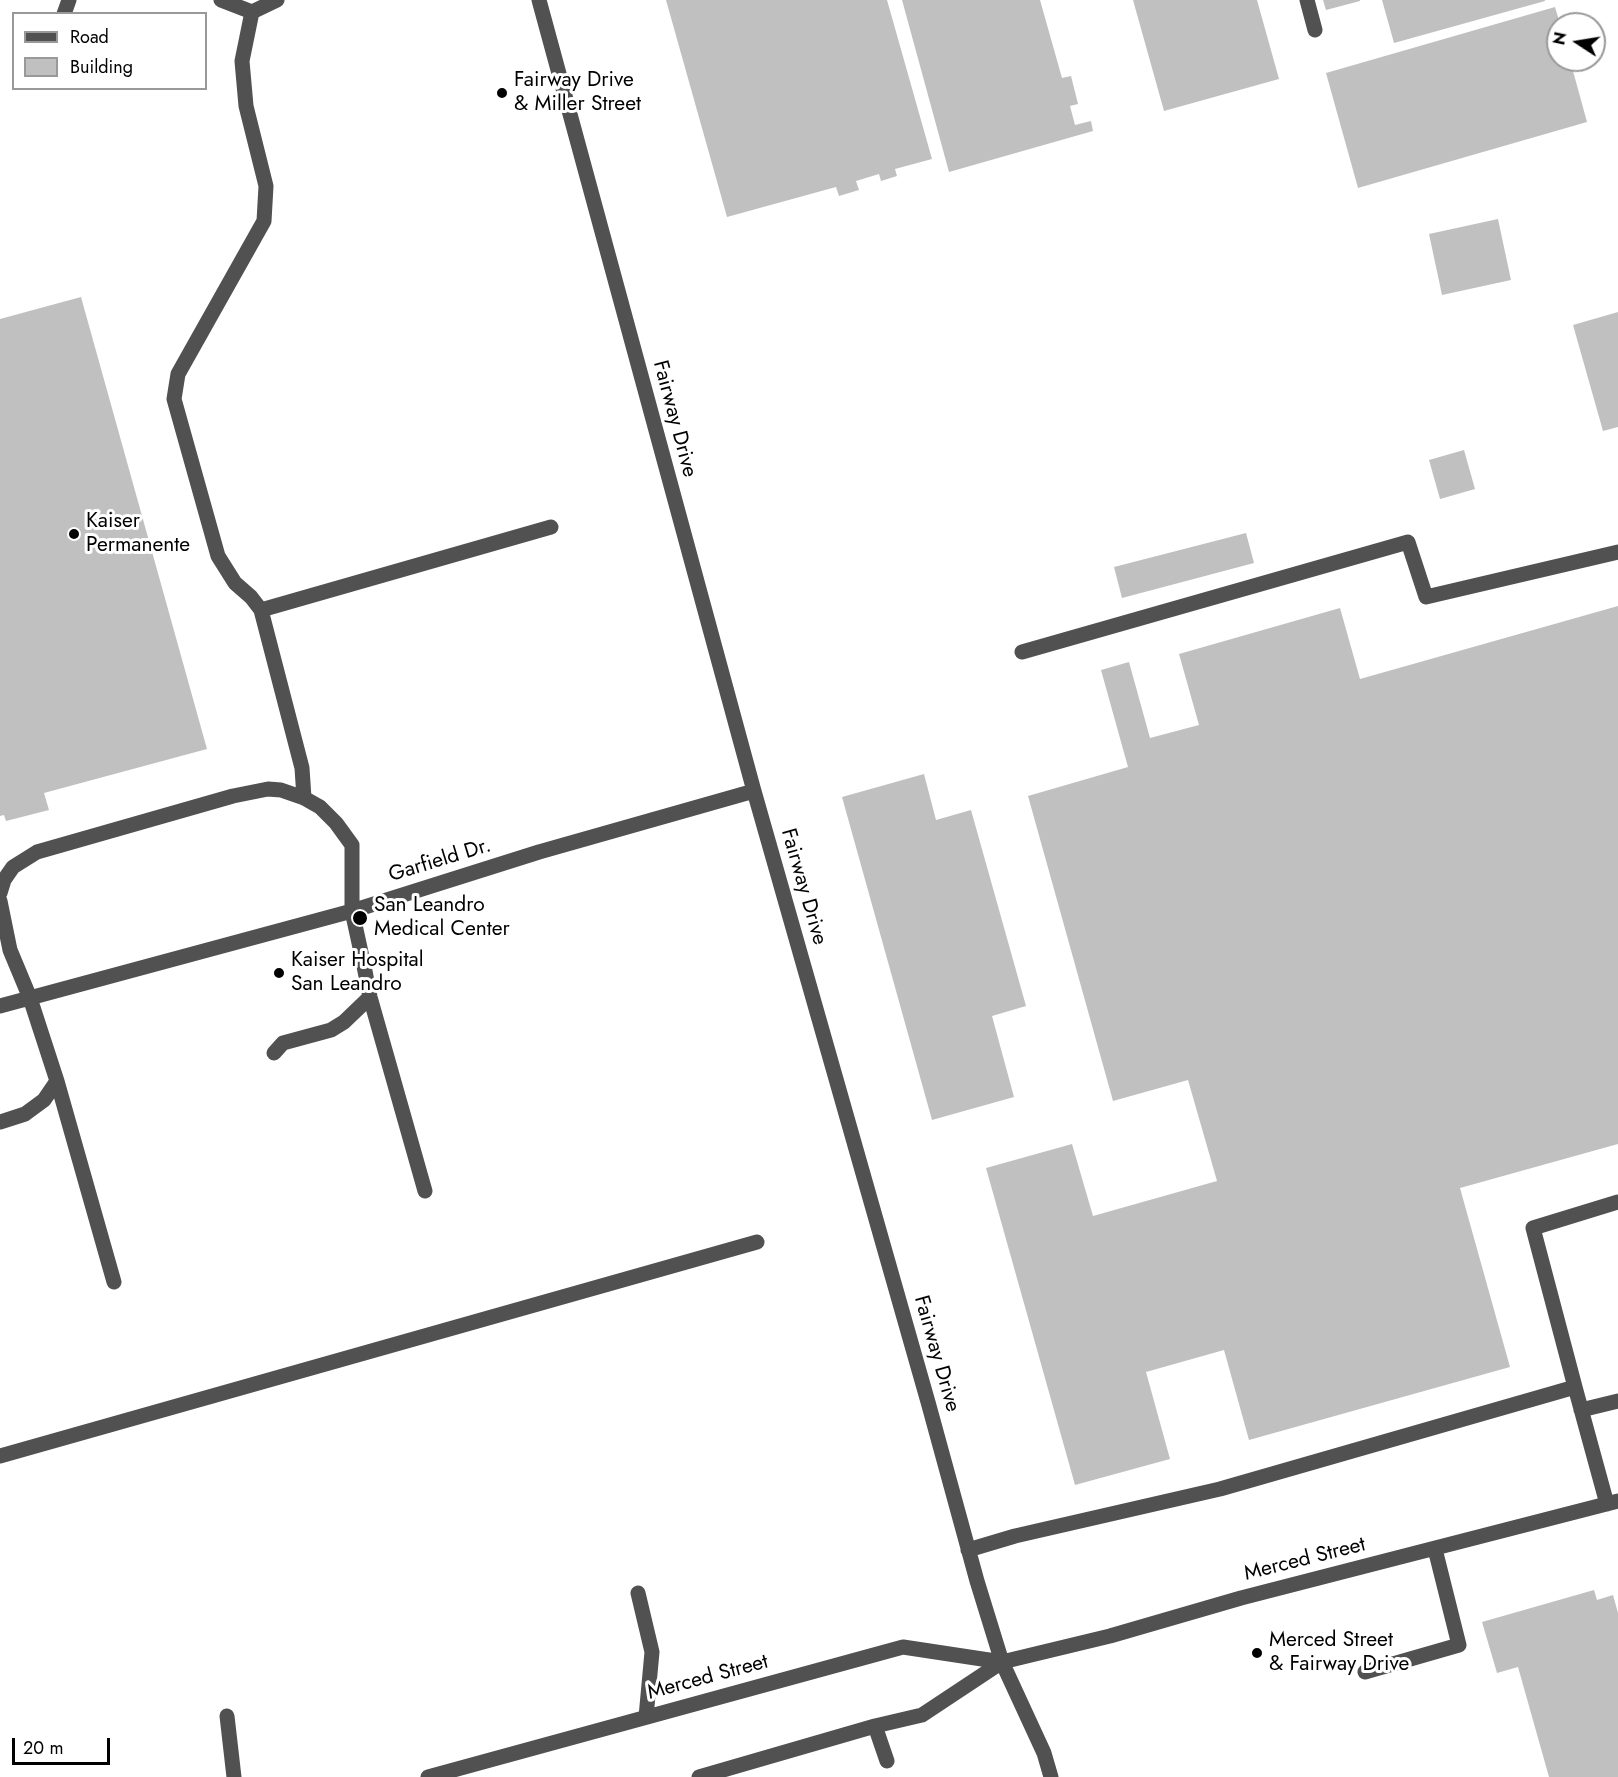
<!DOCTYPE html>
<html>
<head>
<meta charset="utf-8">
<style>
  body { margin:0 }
  #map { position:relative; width:1618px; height:1777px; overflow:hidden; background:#fff; font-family:Jost,sans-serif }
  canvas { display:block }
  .legend { position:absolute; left:12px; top:12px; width:195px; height:78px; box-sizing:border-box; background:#fff; border:2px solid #999; margin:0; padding:8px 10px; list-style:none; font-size:18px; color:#000 }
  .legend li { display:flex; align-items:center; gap:12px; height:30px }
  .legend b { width:30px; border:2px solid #999 }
  .north { position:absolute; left:1546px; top:12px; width:60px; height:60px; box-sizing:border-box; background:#fff; border:2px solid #999; border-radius:50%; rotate:282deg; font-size:16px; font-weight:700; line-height:24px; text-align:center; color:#000 }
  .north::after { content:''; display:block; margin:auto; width:21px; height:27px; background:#000; clip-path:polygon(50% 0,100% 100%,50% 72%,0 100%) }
  .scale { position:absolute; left:12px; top:1738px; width:98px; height:27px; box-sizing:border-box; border:3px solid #000; border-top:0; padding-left:8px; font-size:18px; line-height:21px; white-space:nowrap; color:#000; -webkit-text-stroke:4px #fff; paint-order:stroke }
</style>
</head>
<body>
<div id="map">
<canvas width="1618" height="1777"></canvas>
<ul class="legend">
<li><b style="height:8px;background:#515151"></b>Road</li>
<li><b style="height:16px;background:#c0c0c0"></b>Building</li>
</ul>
<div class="north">N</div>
<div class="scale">20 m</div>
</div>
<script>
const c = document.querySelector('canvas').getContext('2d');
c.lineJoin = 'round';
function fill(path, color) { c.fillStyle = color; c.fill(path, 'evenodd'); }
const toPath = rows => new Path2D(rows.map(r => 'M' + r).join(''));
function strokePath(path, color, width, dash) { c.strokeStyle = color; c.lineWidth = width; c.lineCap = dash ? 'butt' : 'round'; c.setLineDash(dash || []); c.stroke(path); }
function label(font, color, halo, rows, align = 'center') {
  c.font = font + ' Jost,sans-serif'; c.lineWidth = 6; c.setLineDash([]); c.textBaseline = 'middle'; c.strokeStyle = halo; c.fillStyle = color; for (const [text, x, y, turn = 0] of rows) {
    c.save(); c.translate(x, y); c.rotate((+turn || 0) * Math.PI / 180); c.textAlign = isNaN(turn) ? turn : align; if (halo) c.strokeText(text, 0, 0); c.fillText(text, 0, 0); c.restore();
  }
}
const building = toPath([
  [666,0,887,0,932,159,895,169,897,176,881,181,879,174,856,181,859,190,839,196,836,187,727,217],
  [902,0,1040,0,1062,78,1071,76,1078,104,1070,106,1075,125,1091,121,1093,131,949,172],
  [1133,0,1257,0,1279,79,1164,111],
  [1323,0,1360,0,1360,1,1326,10],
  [1382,0,1545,0,1545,1,1394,43],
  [1555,7,1560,24,1558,24,1558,60,1570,60,1587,122,1358,188,1326,73],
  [1498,219,1511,280,1442,295,1429,234],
  [81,297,207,749,44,793,49,810,6,821,4,815,0,816,0,319],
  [1618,312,1618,427,1603,431,1573,325],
  [1464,450,1475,489,1440,499,1429,460],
  [1246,533,1254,563,1122,598,1114,567],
  [1618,606,1618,1144,1460,1188,1510,1367,1249,1440,1224,1350,1146,1372,1170,1459,1075,1485,986,1168,1072,1144,1093,1216,1217,1181,1188,1080,1113,1101,1028,796,1128,767,1101,670,1129,662,1150,738,1199,725,1179,654,1340,608,1360,679],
  [924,774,936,820,971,810,1026,1006,992,1016,1014,1097,932,1120,842,797],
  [1594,1590,1597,1600,1613,1595,1618,1613,1618,1777,1549,1777,1518,1667,1497,1673,1482,1622]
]);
const minor = toPath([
  [221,0,252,12,277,0],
  [539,0,754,791,928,1402,977,1581,1002,1662,1044,1753,1051,1777],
  [1307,0,1315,30],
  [252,12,242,61,246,106,266,186,264,221,178,374,174,399,218,556,235,583,251,597,261,610,302,768,304,798],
  [64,14,69,0],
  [261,610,551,527],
  [1022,652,1408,542,1426,597,1618,552],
  [0,893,4,880,13,867,37,852,233,796,268,789,281,790,304,798,320,807,336,823,352,845,352,911,364,966,370,997,425,1191],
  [0,901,10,950,30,998,57,1081,114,1282],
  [0,1006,352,911,539,852,754,791],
  [274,1053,283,1043,331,1030,344,1022,370,997],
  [0,1122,25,1114,44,1100,57,1081],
  [1575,1387,1533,1228,1618,1202],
  [1581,1410,1618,1401],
  [0,1456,757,1242],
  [968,1550,1015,1536,1220,1489,1575,1387,1607,1504],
  [638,1593,652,1652,646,1717],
  [1365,1672,1459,1645,1435,1549],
  [227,1716,234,1777],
  [875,1726,887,1761],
  [428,1777,903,1647,1002,1662],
  [699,1777,875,1726,922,1715,1002,1662,1110,1636,1241,1598,1618,1501]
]);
const markers = [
  [502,93,6,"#000"],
  [74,534,6,"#000"],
  [360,918,8,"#000"],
  [279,973,6,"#000"],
  [1257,1653,6,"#000"]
];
const poiNames = [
  ["Fairway Drive",514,81],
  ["& Miller Street",514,105],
  ["Kaiser",86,522],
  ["Permanente",86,546],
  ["San Leandro",374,906],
  ["Medical Center",374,930],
  ["Kaiser Hospital",291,961],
  ["San Leandro",291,985],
  ["Merced Street",1269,1641],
  ["& Fairway Drive",1269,1665]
];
const streetNames = [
  ["Fairway Drive",674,419,75],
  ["Garfield Dr.",440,861,-17],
  ["Fairway Drive",803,887,74],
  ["Fairway Drive",936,1354,74],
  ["Merced Street",1305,1560,-14],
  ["Merced Street",708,1678,-15]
];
fill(building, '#c0c0c0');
strokePath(minor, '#515151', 15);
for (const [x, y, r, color] of markers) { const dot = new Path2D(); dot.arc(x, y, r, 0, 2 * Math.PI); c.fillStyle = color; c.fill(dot); strokePath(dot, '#fff', 2); }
label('21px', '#000', '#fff', poiNames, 'left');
label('21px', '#000', '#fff', streetNames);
</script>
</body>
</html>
